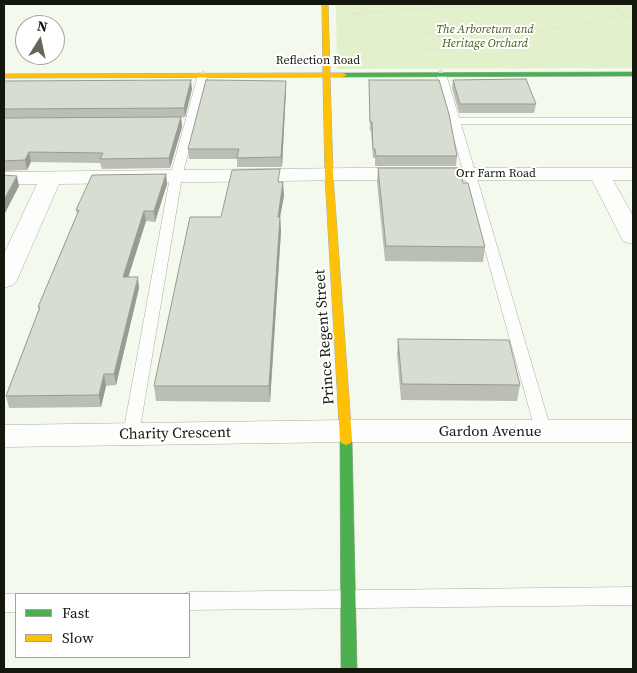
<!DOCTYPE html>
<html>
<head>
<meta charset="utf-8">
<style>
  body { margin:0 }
  #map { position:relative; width:637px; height:673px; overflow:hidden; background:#f4f9ee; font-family:"Source Serif 4",serif }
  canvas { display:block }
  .frame { position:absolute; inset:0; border:5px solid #14180c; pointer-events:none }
  .legend { position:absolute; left:15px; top:593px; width:175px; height:65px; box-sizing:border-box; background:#fff; border:1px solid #a1a39e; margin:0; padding:6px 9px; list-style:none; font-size:15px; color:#14180c }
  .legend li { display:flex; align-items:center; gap:10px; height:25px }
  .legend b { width:25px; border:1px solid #a1a39e }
  .north { position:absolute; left:15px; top:15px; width:50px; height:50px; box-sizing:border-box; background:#fff; border:1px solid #a1a39e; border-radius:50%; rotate:10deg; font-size:14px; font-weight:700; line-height:20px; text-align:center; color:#14180c }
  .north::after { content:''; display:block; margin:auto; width:18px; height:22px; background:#62675b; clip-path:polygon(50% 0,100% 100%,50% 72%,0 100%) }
</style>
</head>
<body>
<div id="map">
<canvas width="637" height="673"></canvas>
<div class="frame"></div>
<ul class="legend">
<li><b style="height:6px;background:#4caf50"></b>Fast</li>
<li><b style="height:6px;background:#ffc107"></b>Slow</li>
</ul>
<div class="north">N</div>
</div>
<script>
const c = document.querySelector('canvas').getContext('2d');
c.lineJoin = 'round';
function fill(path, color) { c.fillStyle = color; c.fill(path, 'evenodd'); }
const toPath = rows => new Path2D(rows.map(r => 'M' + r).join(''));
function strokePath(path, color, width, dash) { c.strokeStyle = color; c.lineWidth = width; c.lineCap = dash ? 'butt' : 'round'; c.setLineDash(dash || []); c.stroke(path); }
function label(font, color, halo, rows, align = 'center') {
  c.font = font + ' "Source Serif 4",serif'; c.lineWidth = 4; c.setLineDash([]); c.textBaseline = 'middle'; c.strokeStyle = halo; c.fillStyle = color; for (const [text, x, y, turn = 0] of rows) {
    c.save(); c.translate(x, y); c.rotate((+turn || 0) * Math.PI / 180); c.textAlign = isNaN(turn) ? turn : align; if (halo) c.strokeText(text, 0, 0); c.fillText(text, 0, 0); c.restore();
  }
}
const green = toPath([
  [336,4,633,4,633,68,337,69]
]);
const path = toPath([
  [612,4,624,16,633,19],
  [352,13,465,42],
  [356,13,500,4],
  [471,43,537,53],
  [411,53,624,16]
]);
const lane = toPath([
  [441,71,446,74,459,118,633,118,633,124,461,124,552,433,550,437,544,439,538,437,536,433,436,74,441,71],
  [203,72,208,75,182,177,139,434,137,438,131,440,125,438,123,434,170,177,198,75,203,72],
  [633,587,633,605,189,610,189,594,183,594,189,592,633,587],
  [4,594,16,594,16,612,4,612,4,594]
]);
const street = toPath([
  [354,168,633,168,633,180,613,180,633,216,633,244,625,242,621,237,592,180,354,180,59,184,17,280,13,285,4,288,4,254,37,184,4,184,4,172,354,168],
  [346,420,633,420,633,442,346,442,4,447,4,425,346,420]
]);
const fast = toPath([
  [633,72,633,76,343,77,339,75,343,73,633,72],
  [346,435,351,437,352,440,357,669,341,669,340,440,341,437,346,435]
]);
const slow = toPath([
  [322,4,328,4,330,73,343,73,347,75,343,77,330,77,333,175,352,440,351,443,346,445,341,443,340,440,325,175,323,77,4,78,4,74,323,73,322,4]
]);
const wall = toPath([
  [369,80,457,156,456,166,375,166,375,158,373,158,371,131,370,131],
  [453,80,536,104,534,113,459,113,452,88],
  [4,81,192,89,185,117,85,118,181,117,182,127,170,168,102,169,100,163,31,162,27,170,4,171],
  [286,81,286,90,282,167,237,167,237,159,189,159,188,149],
  [378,168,463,183,485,247,483,262,385,261,377,182],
  [166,174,167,184,155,222,146,221,128,277,139,288,116,385,106,386,101,407,9,408,6,396,39,309,38,307,77,214,76,210],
  [280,182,284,196,280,217,281,231,270,402,156,401,154,386,221,217],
  [398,339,520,385,517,401,401,400,397,354]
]);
const shadedWall = toPath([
  [191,80,192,89,185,117,184,108],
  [286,81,286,90,282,167,281,157],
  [181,117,182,127,170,168,169,158],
  [29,152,31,162,27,170,25,160],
  [166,174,167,184,155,222,154,211],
  [17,176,19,186,4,215,4,200],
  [283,182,284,196,280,217,281,231,270,402,269,386,278,217],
  [144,211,146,221,125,288,123,277],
  [138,277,139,288,116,385,114,374],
  [104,374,106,386,101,407,99,395]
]);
const building = toPath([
  [526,79,536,104,460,104,453,80,526,79],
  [191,80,184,108,4,109,4,81,191,80],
  [206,80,286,81,281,157,237,158,239,149,188,149,206,80],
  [369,80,439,80,449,114,457,156,376,156,375,149,373,149,372,122,370,122,369,80],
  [181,117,169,158,100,159,103,153,29,152,25,160,4,161,4,118,181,117],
  [378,168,460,168,463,183,468,183,485,247,386,246,378,168],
  [280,169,278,182,283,182,278,217,280,217,269,386,154,386,190,217,221,217,232,170,280,169],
  [166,174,154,211,144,211,123,277,138,277,114,374,104,374,99,395,6,396,40,307,38,307,79,210,76,210,92,175,166,174],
  [4,175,17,176,4,200,4,175],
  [398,339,509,340,520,385,402,384,398,339]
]);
const farParknames = [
  ["The Arboretum and",485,30],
  ["Heritage Orchard",485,44]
];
const farStreetnames = [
  ["Reflection Road",318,61],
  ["Orr Farm Road",496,174]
];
const streetNames = [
  ["Prince Regent Street",325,337,-94],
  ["Gardon Avenue",490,432],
  ["Charity Crescent",175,434,-1]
];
fill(green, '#e2f0cc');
strokePath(lane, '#a8ada2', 1);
strokePath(street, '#a8ada2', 1);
strokePath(fast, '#a8ada2', 1);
strokePath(slow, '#a8ada2', 1);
strokePath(path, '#d6d8d4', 2, [0.5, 2.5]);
fill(lane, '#fdfefc');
fill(street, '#fdfefc');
fill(fast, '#4caf50');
fill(slow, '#ffc107');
fill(wall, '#babeb4');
fill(shadedWall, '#979b92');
fill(building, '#d8ddd1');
strokePath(building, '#979b92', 1);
label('italic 12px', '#475a1f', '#fff', farParknames);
label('12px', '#14180c', '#fff', farStreetnames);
label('15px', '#14180c', '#fff', streetNames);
</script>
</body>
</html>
